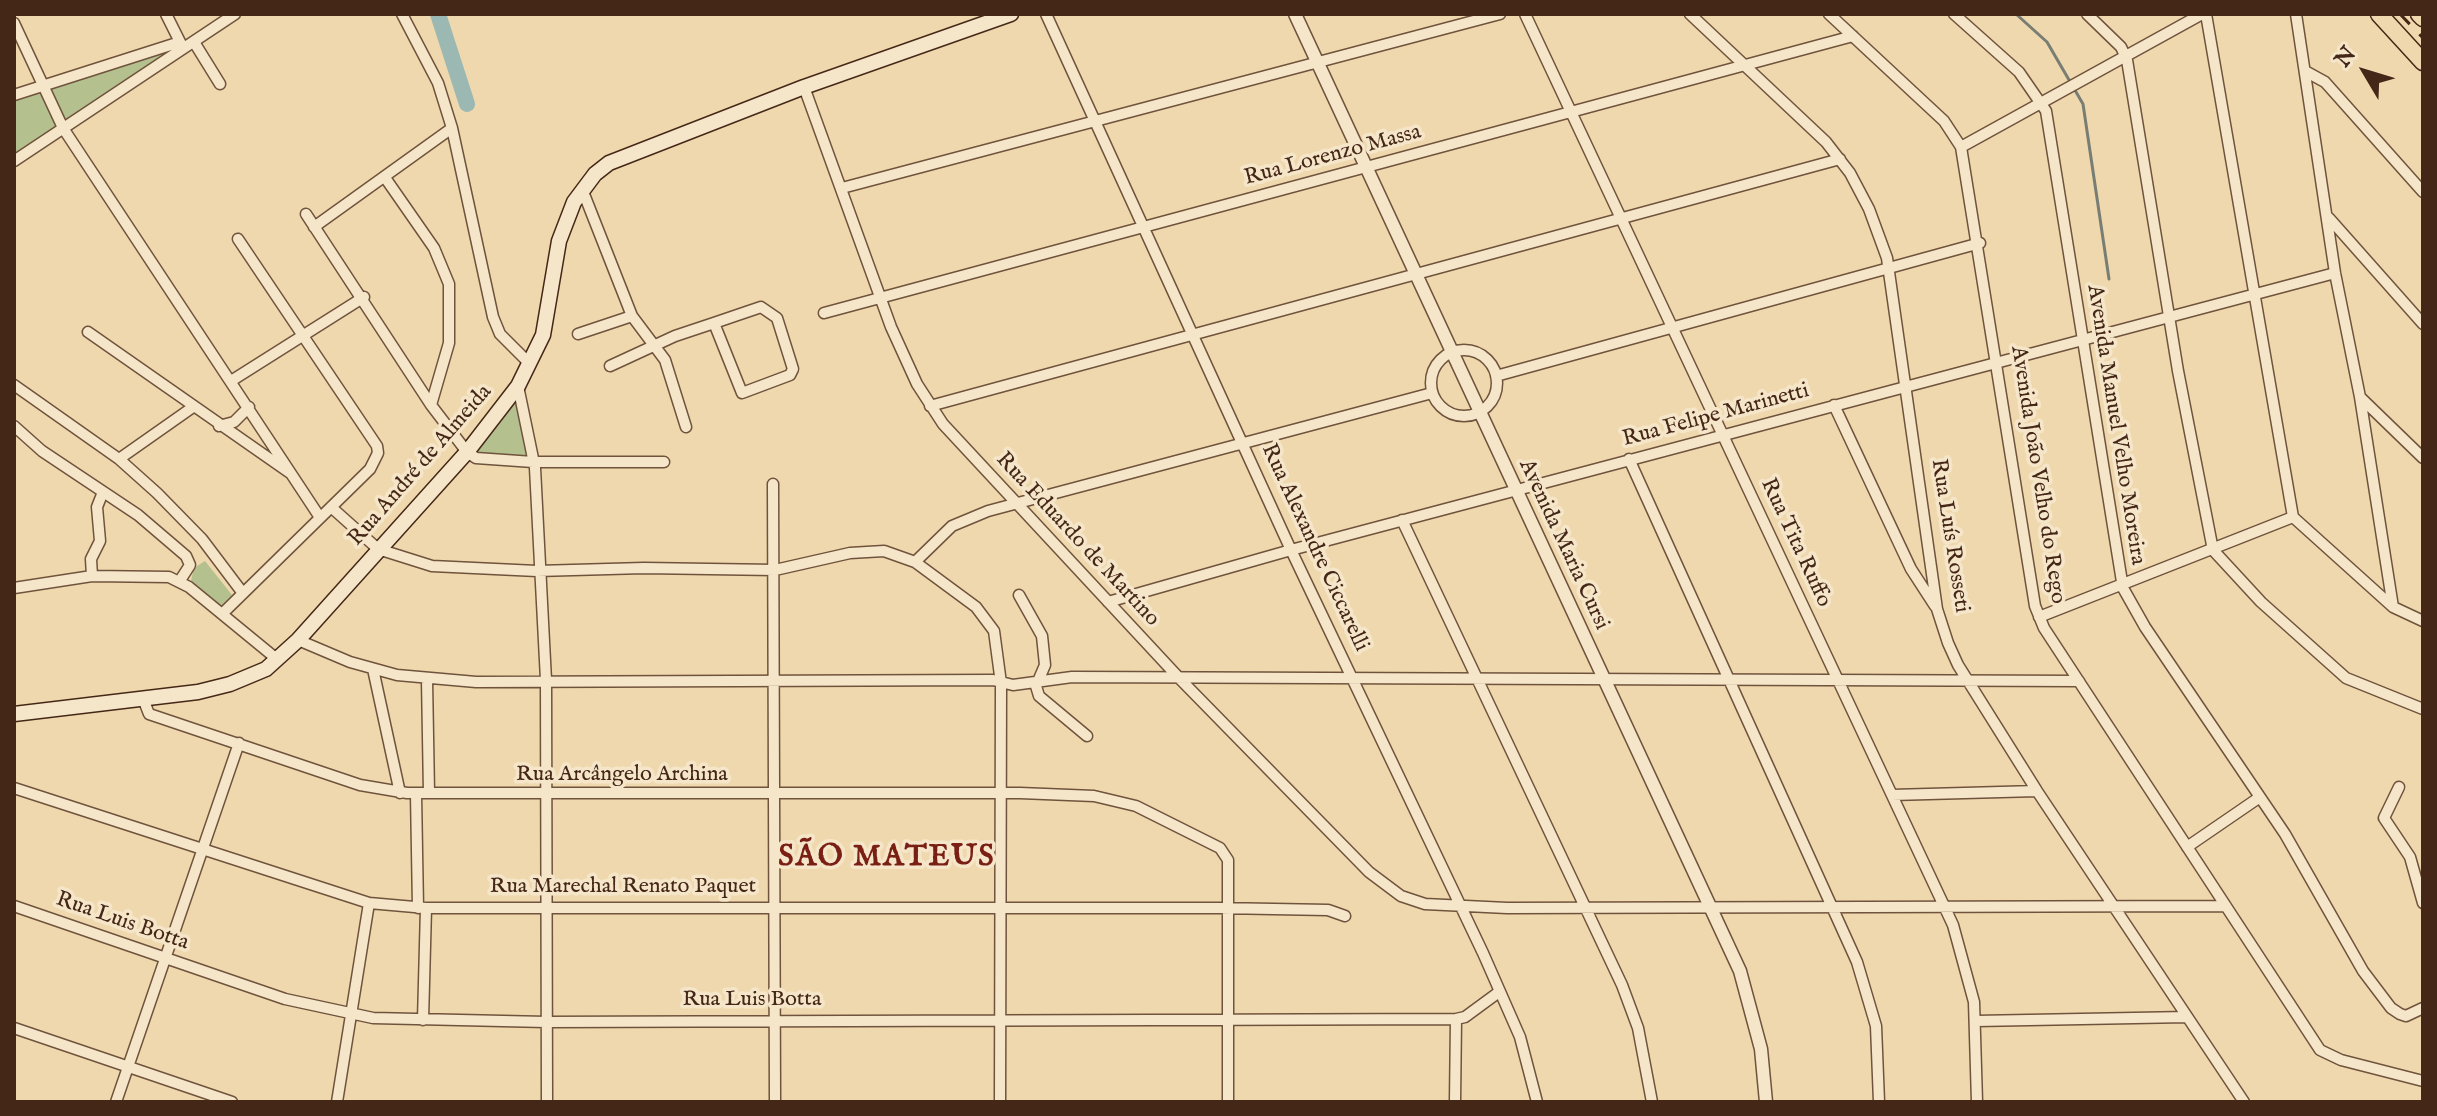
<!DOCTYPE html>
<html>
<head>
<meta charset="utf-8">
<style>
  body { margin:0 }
  #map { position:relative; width:2437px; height:1116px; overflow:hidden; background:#efd8ad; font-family:"IM FELL English",serif }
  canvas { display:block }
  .frame { position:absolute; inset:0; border:16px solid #452717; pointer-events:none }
  .north { position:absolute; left:2325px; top:32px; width:80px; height:80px; -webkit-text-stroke:6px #f5e6ca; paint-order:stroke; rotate:308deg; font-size:22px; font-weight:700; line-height:32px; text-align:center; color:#452717 }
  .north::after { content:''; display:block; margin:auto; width:28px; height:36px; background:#452717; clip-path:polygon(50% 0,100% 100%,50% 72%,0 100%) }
</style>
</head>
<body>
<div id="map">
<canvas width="2437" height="1116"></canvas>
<div class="frame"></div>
<div class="north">N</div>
</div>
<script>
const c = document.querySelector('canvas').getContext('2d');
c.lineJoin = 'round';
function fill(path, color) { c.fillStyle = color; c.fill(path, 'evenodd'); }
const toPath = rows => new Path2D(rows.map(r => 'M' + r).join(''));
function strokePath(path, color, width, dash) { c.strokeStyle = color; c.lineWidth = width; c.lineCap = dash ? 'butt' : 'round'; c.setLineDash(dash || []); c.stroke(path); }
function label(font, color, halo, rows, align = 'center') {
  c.font = font + ' "IM FELL English",serif'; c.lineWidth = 7; c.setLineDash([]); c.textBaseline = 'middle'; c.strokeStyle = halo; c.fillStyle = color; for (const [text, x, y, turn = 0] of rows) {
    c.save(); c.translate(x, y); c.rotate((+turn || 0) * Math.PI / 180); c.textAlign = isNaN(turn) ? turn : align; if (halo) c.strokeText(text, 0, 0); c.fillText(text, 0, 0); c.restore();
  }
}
const green = toPath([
  [169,52,14,157,14,100],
  [515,399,528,458,474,453],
  [205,561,232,595,218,608,190,585,194,568]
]);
const stream = toPath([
  [2016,14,2047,42,2083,104,2109,279]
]);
const river = toPath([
  [438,14,467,104]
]);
const minor = toPath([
  [166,14,182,46],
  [402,14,438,83,452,128,493,317,500,334,529,363],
  [1046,14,1291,550,1483,953,1520,1037,1537,1102],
  [1525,14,1953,925,1974,1002,1977,1102],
  [1690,14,1826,142,1850,173,1869,209,1887,258,1937,609,1948,643,1958,665,2037,791,2244,1102],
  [1829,14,1944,121,1961,147,2035,606,2044,628,2320,1050,2341,1060,2423,1081],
  [1954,14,2019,72,2046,111,2123,588,2145,627,2285,834,2363,971,2391,1008,2400,1014,2406,1016,2423,1008],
  [2087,14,2121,47,2127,60,2178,371,2213,550,2261,602,2346,678,2423,709],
  [2206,14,2293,517,2393,607,2423,621],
  [2296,14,2335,273,2360,397,2393,607],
  [14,23,63,128,319,516],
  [194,42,220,84],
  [2305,71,2325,82,2423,192],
  [804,87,891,327,917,384,943,424,1180,679,1369,872,1401,896,1425,904,1507,908,2226,906],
  [14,95,180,42],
  [1961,147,2202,14],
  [14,161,235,14],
  [386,179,434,248,449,284,449,343,431,405],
  [842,188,1500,14],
  [582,189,632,316,665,360,686,427],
  [306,214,431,405,467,452,476,458,533,462,664,462],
  [2329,218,2423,324],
  [314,227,452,128],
  [824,313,1853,36],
  [88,332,290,473],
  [578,334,632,316],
  '1431 383a33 33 0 1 1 66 0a33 33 0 1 1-66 0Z',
  [610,366,675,336,714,323,761,307,777,318,793,369,790,375,742,393,714,323],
  [1496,376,1980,243],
  [231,381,364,297],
  [14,385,119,459,157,493,202,539,242,592],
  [518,386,535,468,546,680,547,1102],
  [2360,397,2423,458],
  [1834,405,1911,569,1935,606],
  [930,406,1840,159],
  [14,426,42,451,138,515,186,556,190,565,179,582],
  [219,426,234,422,249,407],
  [119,459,193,407],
  [1629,459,1857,962,1876,1026,1879,1102],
  [773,484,775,1102],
  [331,507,378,549,432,566,537,571,644,568,775,570,850,553,884,551,915,562,976,607,994,631,1001,683,1000,1102],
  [1402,520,1622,985,1638,1028,1652,1102],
  [915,562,952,526,988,511,1432,393],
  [92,576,91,559,100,541,97,507,103,492],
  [14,588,92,576,169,577,189,587,278,660],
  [1019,595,1042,636,1045,665,1036,686,1039,696,1087,736],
  [1108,602,1291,550,2335,273],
  [223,613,370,469,378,453,377,446,238,239],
  [2039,617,2293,517],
  [298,640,350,662,397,675,476,682,993,680,1013,685,1072,677,2079,681],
  [373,669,400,793],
  [427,680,429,793],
  [144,701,149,714,360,785,407,793,1020,793,1094,796,1136,806,1220,848,1228,860,1228,1102],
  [2399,787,2384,818,2410,857,2423,903],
  [14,788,369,903,426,908,1219,908,1328,910,1345,916],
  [416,794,418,908],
  [1892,795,2037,791],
  [2187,847,2260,797],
  [14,906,285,999,373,1018,546,1022,1456,1019,1465,1017,1499,992],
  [423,1020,426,908],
  [1976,1021,2187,1017],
  [14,1028,232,1102],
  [116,1102,239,743],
  [337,1102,369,903],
  [1455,1102,1456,1019]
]);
const tertiary = toPath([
  [1295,14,1740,971,1761,1049,1766,1102]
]);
const secondary = toPath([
  [14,714,198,692,230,684,266,669,298,640,467,452,518,386,543,335,559,241,574,202,595,174,609,163,804,87,1011,14]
]);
const trunk = toPath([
  [2379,14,2423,62],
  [2419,14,2423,18]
]);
const rail = toPath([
  [2400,14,2423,38]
]);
const streetNames = [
  ["Rua Lorenzo Massa",1333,156,-15],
  ["Rua Felipe Marinetti",1716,416,-15],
  ["Avenida Manuel Velho Moreira",2115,425,81],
  ["Rua André de Almeida",421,466,-49],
  ["Avenida João Velho do Rego",2037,475,81],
  ["Rua Luís Rosseti",1949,536,81],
  ["Rua Eduardo de Martino",1077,540,47],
  ["Rua Tita Ruffo",1795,543,65],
  ["Avenida Maria Cursi",1563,545,65],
  ["Rua Alexandre Ciccarelli",1314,548,65],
  ["Rua Arcângelo Archina",622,775],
  ["Rua Marechal Renato Paquet",623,887],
  ["Rua Luis Botta",122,922,19],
  ["Rua Luis Botta",752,1000]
];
const districtNames = [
  ["SÃO MATEUS",887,859]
];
fill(green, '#b4c08e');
strokePath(stream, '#797e74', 3);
strokePath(river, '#9cb8b2', 16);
strokePath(minor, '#70533c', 13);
strokePath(tertiary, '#70533c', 15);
strokePath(secondary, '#452717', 17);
strokePath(trunk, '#452717', 19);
strokePath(minor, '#f5e6ca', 10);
strokePath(tertiary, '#f5e6ca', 12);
strokePath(secondary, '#f5e6ca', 14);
strokePath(trunk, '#efd8ad', 16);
strokePath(rail, '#452717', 3, [14, 14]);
label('22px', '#452717', '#f5e6ca', streetNames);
c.letterSpacing = '2px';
label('bold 30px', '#7a1f14', '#f5e6ca', districtNames);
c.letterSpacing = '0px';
</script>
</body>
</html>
